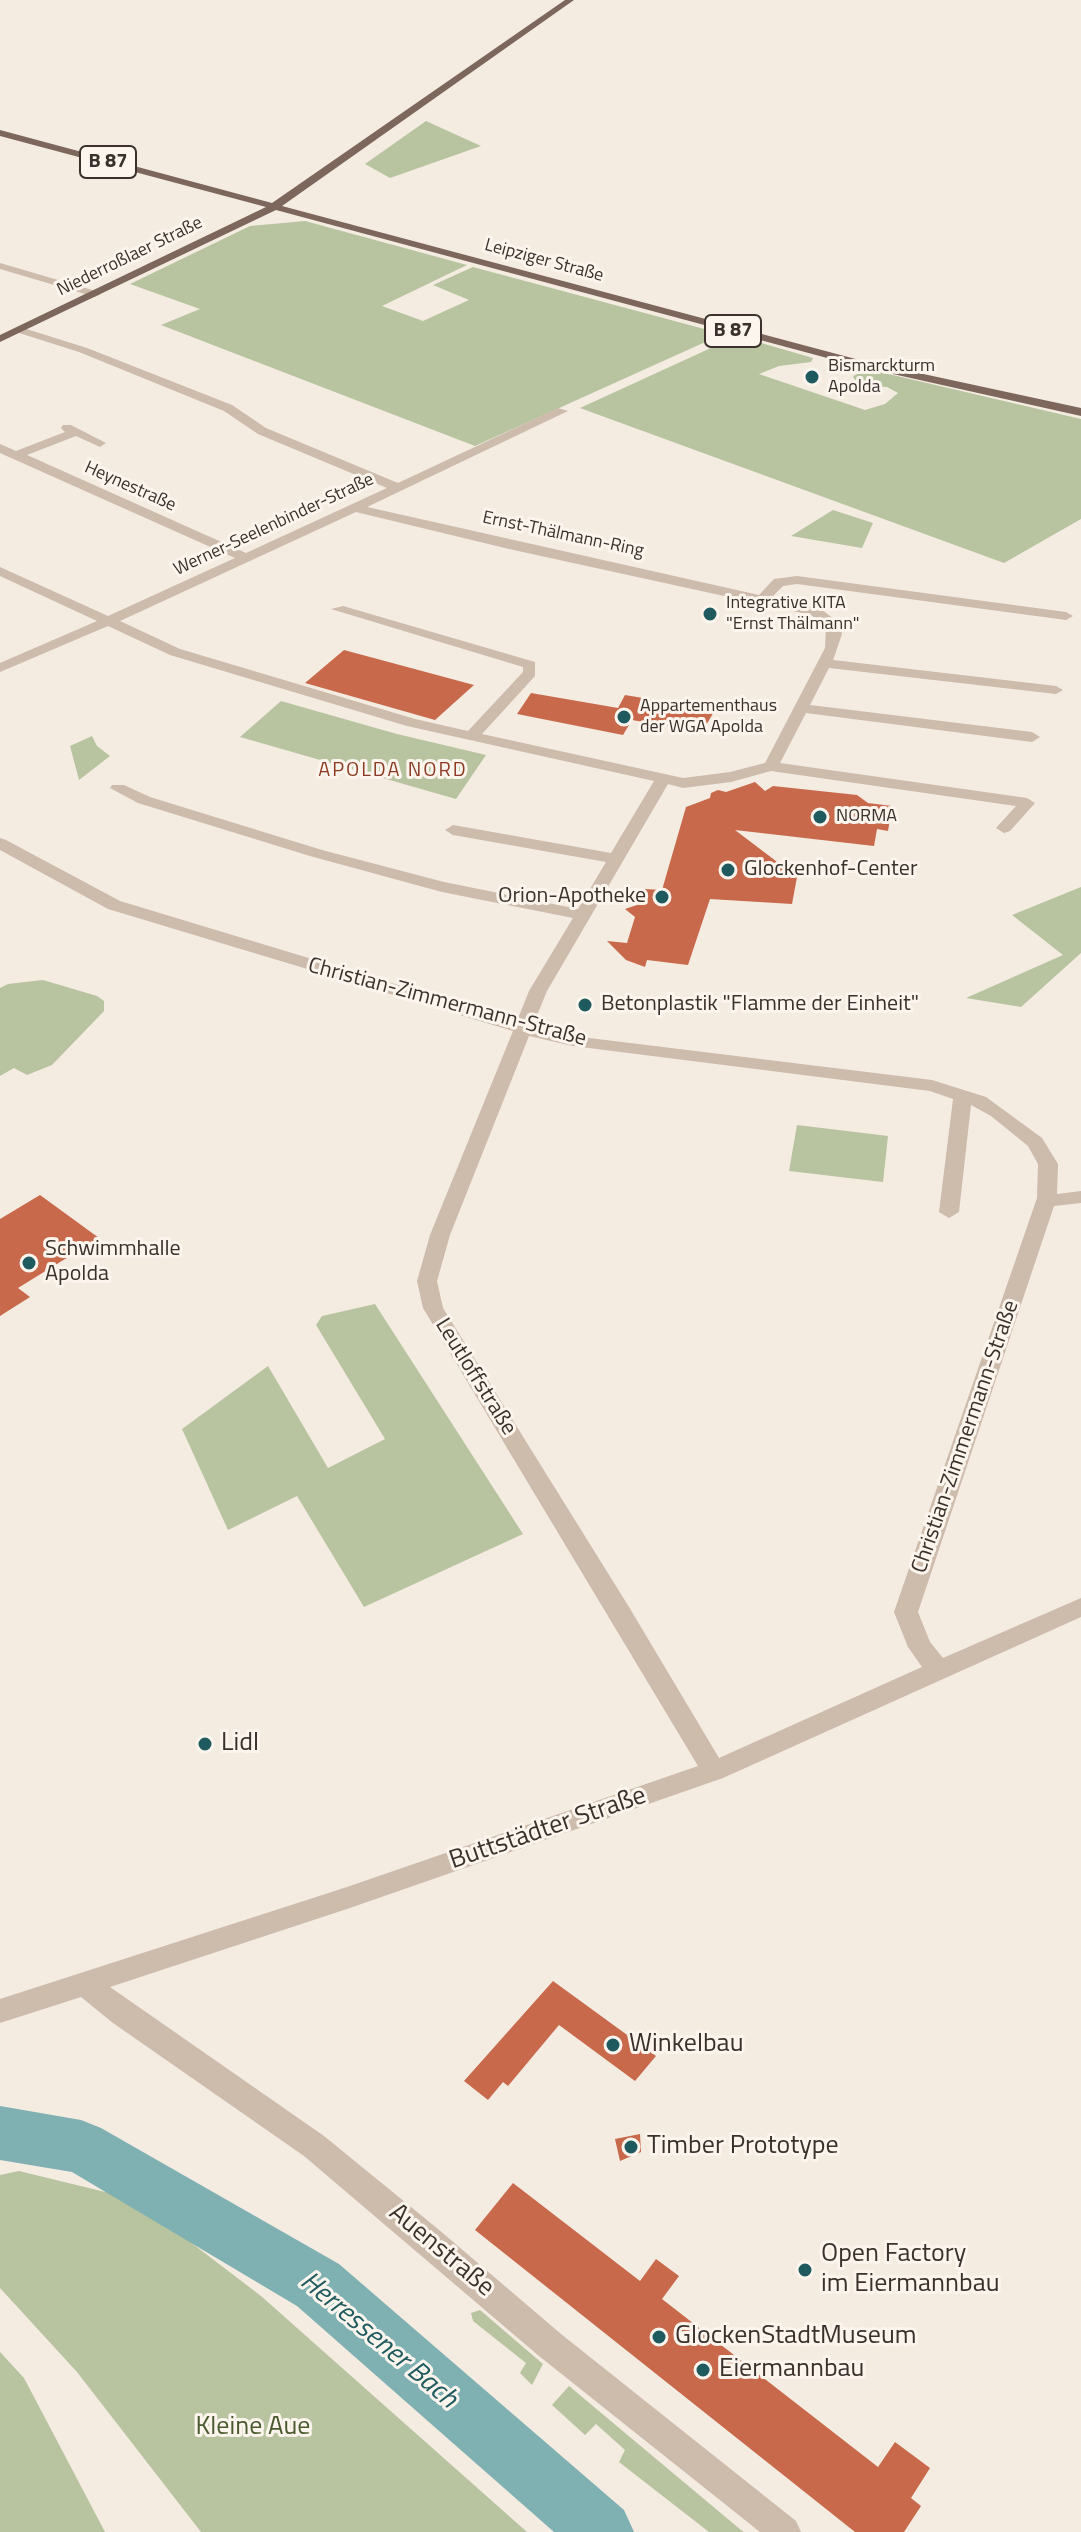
<!DOCTYPE html>
<html>
<head>
<meta charset="utf-8">
<style>
  body { margin:0 }
  canvas { display:block; background:#f4ebe1 }
</style>
</head>
<body>
<canvas width="1081" height="2532"></canvas>
<script>
const c = document.querySelector('canvas').getContext('2d');
c.lineJoin = 'round';
function fill(path, color) { c.fillStyle = color; c.fill(path, 'evenodd'); }
const toPath = rows => new Path2D(rows.map(r => 'M' + r).join(''));
function strokePath(path, color, width, dash) { c.strokeStyle = color; c.lineWidth = width; c.lineCap = dash ? 'butt' : 'round'; c.setLineDash(dash || []); c.stroke(path); }
function label(font, color, halo, rows, align = 'center') {
  c.font = font + ' "Titillium Web",sans-serif'; c.lineWidth = 6; c.setLineDash([]); c.textBaseline = 'middle'; c.strokeStyle = halo; c.fillStyle = color; for (const [text, x, y, turn = 0] of rows) {
    c.save(); c.translate(x, y); c.rotate((+turn || 0) * Math.PI / 180); c.textAlign = isNaN(turn) ? turn : align; if (halo) c.strokeText(text, 0, 0); c.fillText(text, 0, 0); c.restore();
  }
}
const green = toPath([
  [426,121,481,146,390,178,365,164],
  [305,221,467,265,382,306,423,321,469,300,433,285,473,267,723,334,475,446,161,325,200,309,130,284,250,226],
  [737,336,813,358,811,362,779,366,759,374,865,410,885,404,898,393,887,387,865,386,855,380,853,376,867,369,1081,419,1081,519,1004,563,580,408],
  [833,510,873,523,862,548,791,536],
  [281,701,397,734,486,755,456,799,240,737],
  [92,736,97,746,110,756,79,780,70,746],
  [1081,887,1081,953,1021,1007,966,998,1063,955,1012,915],
  [43,980,97,996,104,1001,104,1011,52,1065,27,1075,14,1068,0,1076,0,988,8,984],
  [797,1125,888,1136,883,1182,789,1171],
  [375,1304,523,1534,364,1607,297,1496,228,1530,182,1429,268,1366,328,1468,385,1439,316,1325,322,1316],
  [19,2171,134,2199,261,2296,527,2532,201,2532,77,2372,0,2288,0,2175],
  [480,2310,543,2364,532,2385,520,2373,526,2363,473,2321,471,2313],
  [0,2352,24,2378,105,2532,0,2532],
  [569,2386,741,2530,744,2532,709,2532,619,2462,625,2450,596,2424,585,2435,552,2405]
]);
const river = toPath([
  [0,2106,81,2120,101,2128,339,2264,624,2510,634,2532,554,2532,297,2306,72,2172,0,2160,0,2106]
]);
const building = toPath([
  [344,650,474,685,435,720,305,683],
  [531,693,618,708,625,695,715,710,702,732,632,720,623,735,517,714],
  [755,782,765,791,773,786,857,795,868,803,892,806,888,831,877,829,874,846,735,830,797,877,792,904,710,899,688,965,647,960,645,967,626,960,607,941,627,943,635,917,625,909,640,904,645,889,662,890,686,807,710,798,711,793,718,790,726,792],
  [40,1195,99,1238,18,1288,30,1297,0,1316,0,1219],
  [553,1981,656,2056,635,2081,559,2025,508,2086,503,2082,488,2100,464,2081],
  [640,2134,641,2152,620,2161,615,2139],
  [513,2183,640,2281,656,2259,679,2276,662,2299,878,2467,895,2442,930,2468,911,2498,921,2506,904,2532,855,2532,475,2230]
]);
const minor = toPath([
  [0,263,99,292,101,294,95,297,0,269,0,263],
  [20,327,87,348,232,405,266,428,398,483,558,408,568,411,367,507,759,595,774,579,797,576,1066,612,1073,616,1066,620,797,584,783,586,771,598,821,609,840,624,842,634,833,660,1056,686,1063,690,1056,694,829,668,810,705,1032,732,1040,737,1032,742,806,713,780,763,1027,798,1035,803,1010,831,1004,833,996,828,1016,806,771,771,731,782,683,788,668,784,547,991,533,1025,573,1036,932,1080,986,1097,1042,1138,1058,1164,1057,1194,1081,1191,1081,1203,1054,1206,918,1612,930,1642,943,1658,1081,1598,1081,1617,723,1778,347,1909,110,1987,324,2136,438,2229,561,2334,796,2521,801,2532,760,2532,539,2356,304,2156,113,2023,81,1997,0,2023,0,1999,347,1887,698,1766,423,1308,417,1281,430,1235,513,1031,108,909,0,850,0,838,6,840,120,901,517,1021,529,991,573,918,442,892,310,856,138,803,110,788,112,785,124,785,150,797,322,850,444,882,578,909,606,862,453,835,445,830,453,825,611,853,654,781,407,726,170,655,108,626,0,672,0,663,97,621,0,576,0,567,108,616,235,558,0,453,0,444,16,451,65,432,61,428,63,425,71,425,106,443,100,447,76,436,27,455,246,553,387,488,258,434,224,411,79,352,16,332,16,328,20,327],
  [356,512,509,549,811,615,826,626,825,648,765,763,730,772,683,778,482,734,535,676,535,662,343,606,331,609,523,667,523,672,468,731,415,719,180,649,120,621,356,512],
  [529,1036,573,1046,930,1091,953,1099,939,1212,949,1218,959,1212,971,1105,991,1116,1028,1146,1038,1164,1037,1198,894,1612,908,1647,922,1667,719,1758,629,1607,443,1308,437,1281,450,1235,529,1036]
]);
const major = toPath([
  [565,0,574,0,282,206,863,361,1081,408,1081,416,857,366,276,210,0,342,0,335,266,207,0,136,0,130,272,203,565,0]
]);
const markers = [
  [812,377,8,"#1f5a5e"],
  [710,614,8,"#1f5a5e"],
  [624,717,8,"#1f5a5e"],
  [820,817,8,"#1f5a5e"],
  [728,870,8,"#1f5a5e"],
  [662,897,8,"#1f5a5e"],
  [585,1005,8,"#1f5a5e"],
  [29,1263,8,"#1f5a5e"],
  [205,1744,8,"#1f5a5e"],
  [613,2045,8,"#1f5a5e"],
  [631,2147,8,"#1f5a5e"],
  [805,2270,8,"#1f5a5e"],
  [659,2337,8,"#1f5a5e"],
  [703,2370,8,"#1f5a5e"]
];
const farStreetnames = [
  ["Niederroßlaer Straße",130,257,-26],
  ["Leipziger Straße",544,261,15],
  ["Heynestraße",130,487,24],
  ["Werner-Seelenbinder-Straße",274,525,-25],
  ["Ernst-Thälmann-Ring",563,535,12]
];
const farPoinames = [
  ["Bismarckturm",828,367],
  ["Apolda",828,388],
  ["Integrative KITA",726,604],
  ["\"Ernst Thälmann\"",726,625],
  ["Appartementhaus",640,707],
  ["der WGA Apolda",640,728],
  ["NORMA",836,817]
];
const shields = [
  [108,162,56],
  [733,331,56]
];
const shieldNames = [
  ["B 87",108,162],
  ["B 87",733,331]
];
const farNeighbourhoodnames = [
  ["APOLDA NORD",393,771]
];
const poiNames = [
  ["Glockenhof-Center",744,870],
  ["Orion-Apotheke",646,897,"right"],
  ["Betonplastik \"Flamme der Einheit\"",601,1005],
  ["Schwimmhalle",45,1250],
  ["Apolda",45,1275]
];
const streetNames = [
  ["Christian-Zimmermann-Straße",447,1003,15],
  ["Leutloffstraße",475,1377,58],
  ["Christian-Zimmermann-Straße",966,1437,-71]
];
const nearPoinames = [
  ["Lidl",221,1744],
  ["Winkelbau",629,2045],
  ["Timber Prototype",647,2147],
  ["Open Factory",821,2255],
  ["im Eiermannbau",821,2285],
  ["GlockenStadtMuseum",675,2337],
  ["Eiermannbau",719,2370]
];
const nearStreetnames = [
  ["Buttstädter Straße",548,1829,-19],
  ["Auenstraße",441,2251,40]
];
const nearParknames = [
  ["Kleine Aue",253,2428]
];
const nearWaternames = [
  ["Herressener Bach",378,2341,40]
];
fill(green, '#b8c4a0');
fill(river, '#7fb0b2');
fill(building, '#c8694b');
fill(minor, '#cdbbac');
fill(major, '#7d675c');
for (const [x, y, r, color] of markers) { const dot = new Path2D(); dot.arc(x, y, r, 0, 2 * Math.PI); c.fillStyle = color; c.fill(dot); strokePath(dot, '#fbf5ee', 3); }
label('18px', '#3b302b', '#fbf5ee', farStreetnames);
label('18px', '#3b302b', '#fbf5ee', farPoinames, 'left');
for (const [x, y, w] of shields) { const box = new Path2D(); box.roundRect(x - w / 2, y - 16, w, 32, 6); c.fillStyle = '#fbf5ee'; c.fill(box); strokePath(box, '#3b302b', 2); }
label('bold 20px', '#3b302b', null, shieldNames);
c.letterSpacing = '2px';
label('20px', '#8c3b22', '#fbf5ee', farNeighbourhoodnames);
c.letterSpacing = '0px';
label('22px', '#3b302b', '#fbf5ee', poiNames, 'left');
label('22px', '#3b302b', '#fbf5ee', streetNames);
label('26px', '#3b302b', '#fbf5ee', nearPoinames, 'left');
label('26px', '#3b302b', '#fbf5ee', nearStreetnames);
label('26px', '#4a5a2e', '#fbf5ee', nearParknames);
label('italic 28px', '#1f5a5e', '#fbf5ee', nearWaternames);
</script>
</body>
</html>
